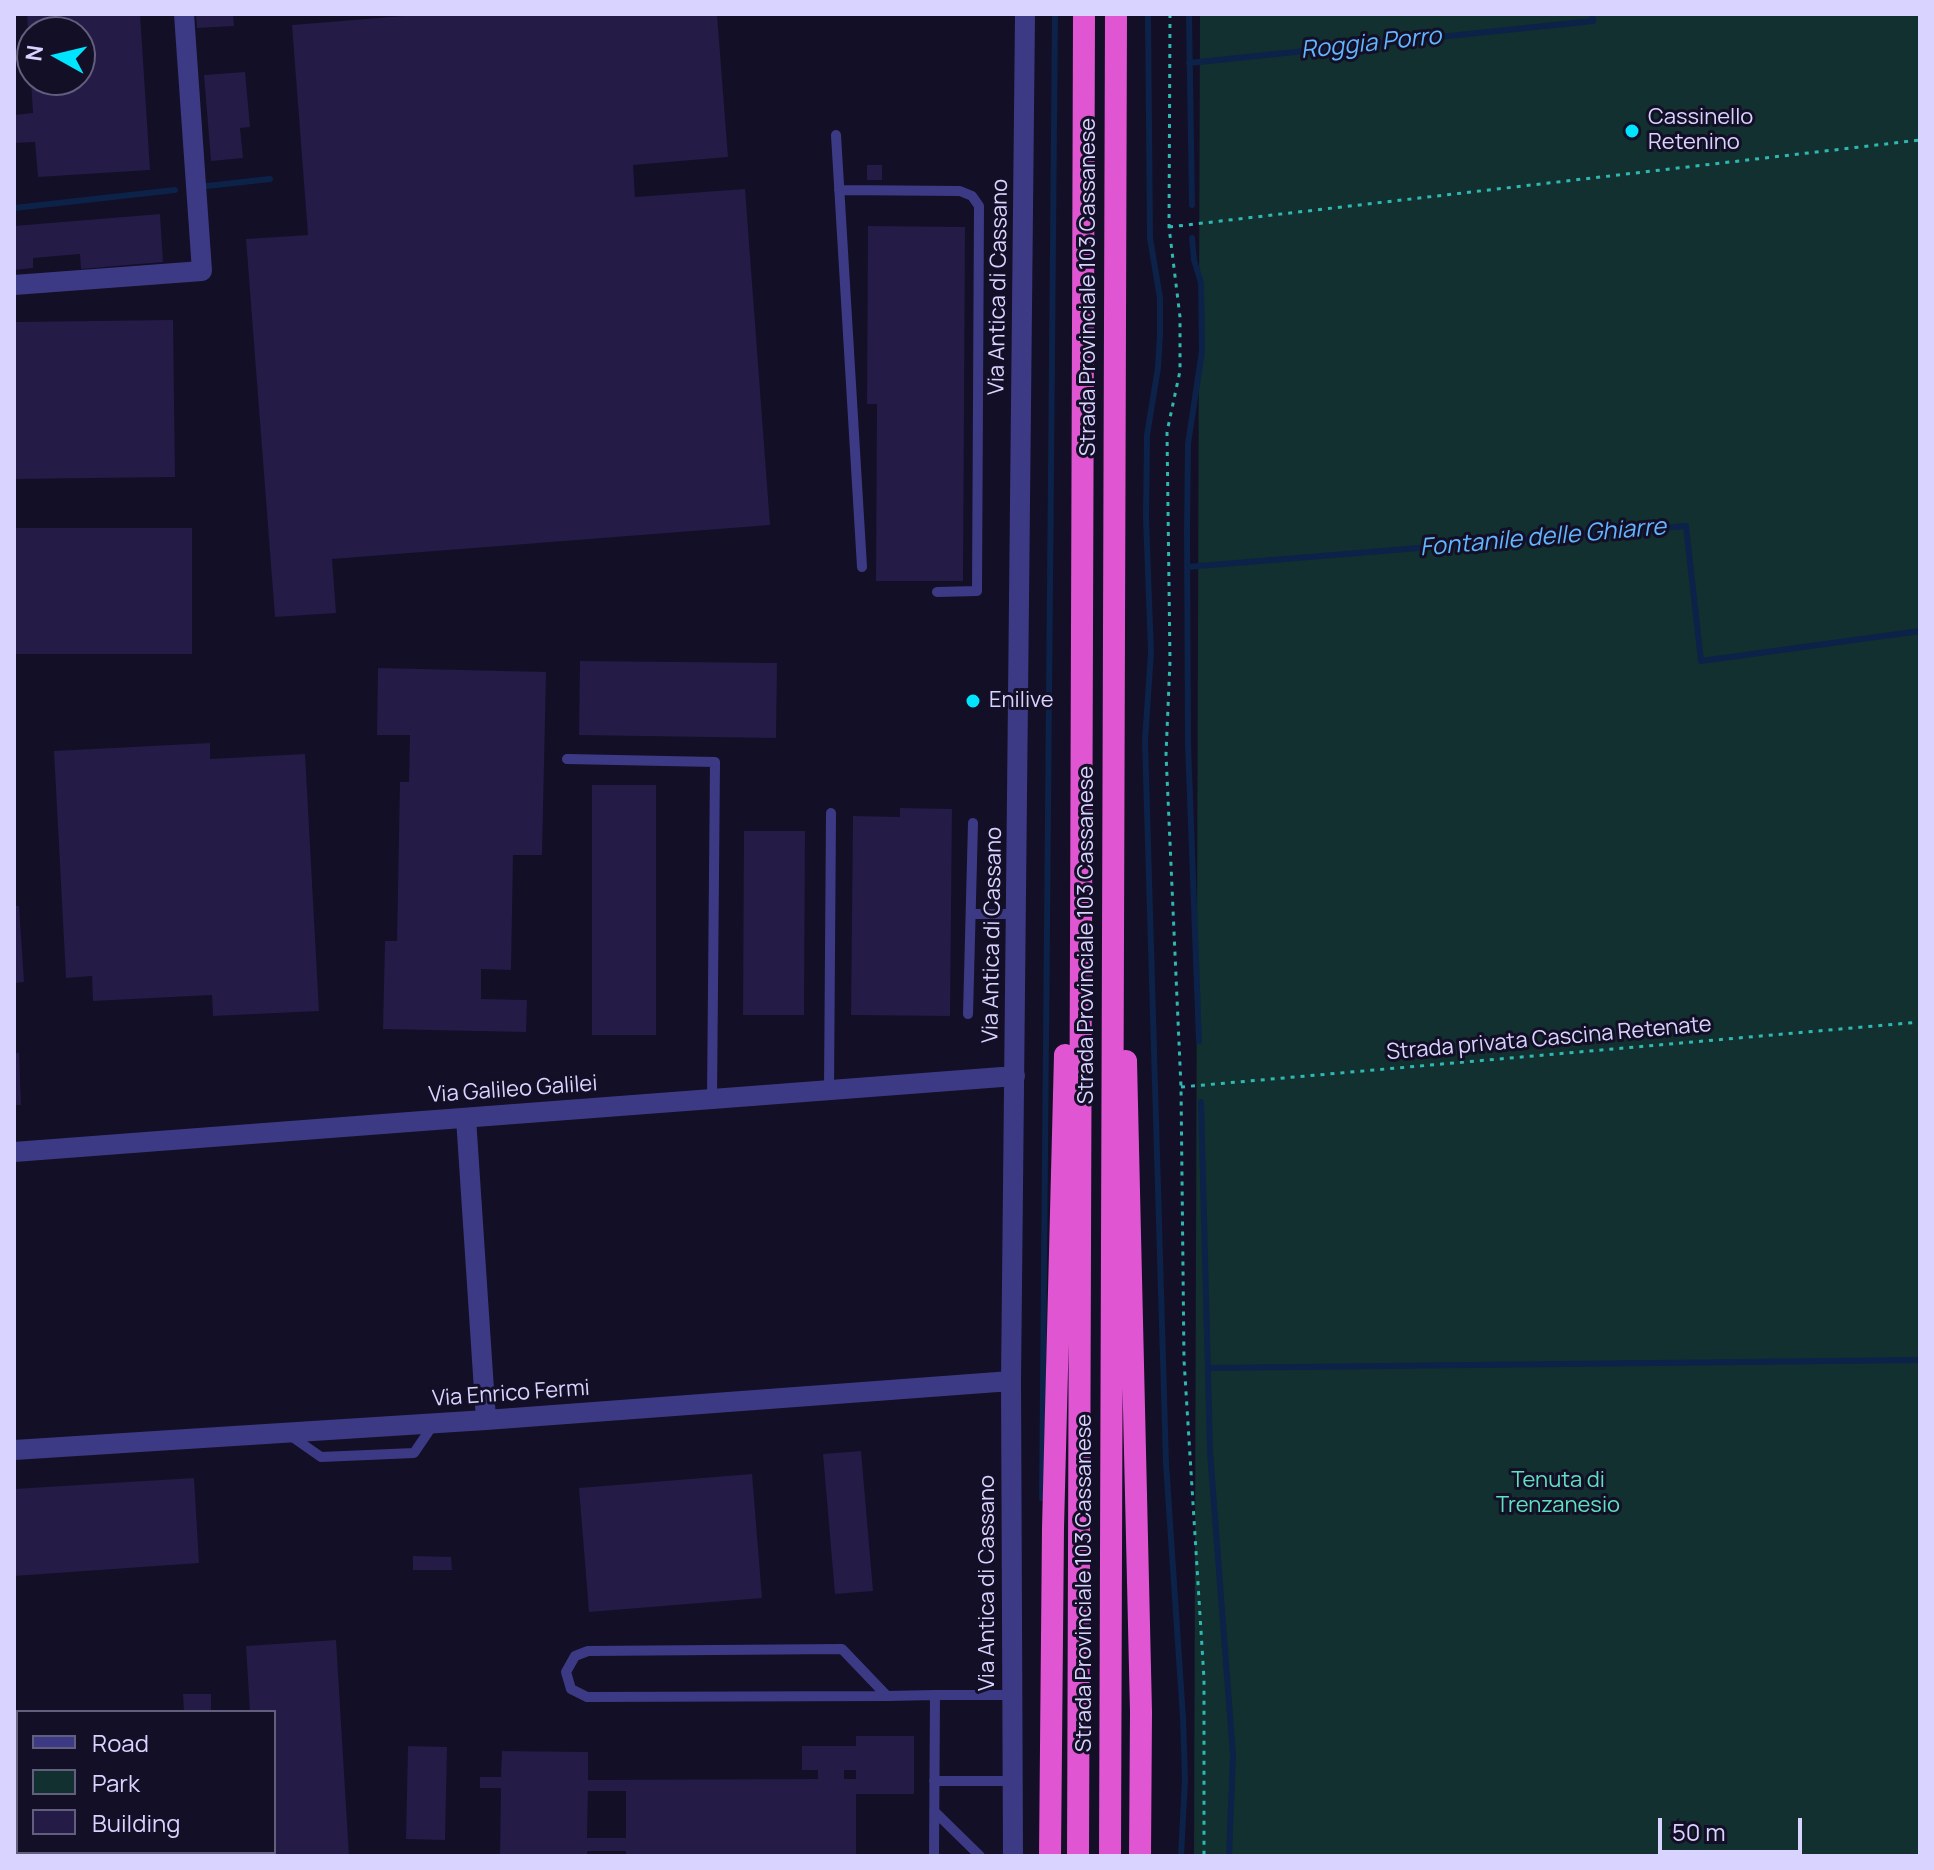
<!DOCTYPE html>
<html>
<head>
<meta charset="utf-8">
<style>
  body { margin:0 }
  #map { position:relative; width:1934px; height:1870px; overflow:hidden; background:#130f26; font-family:Manrope,sans-serif }
  canvas { display:block }
  .frame { position:absolute; inset:0; border:16px solid #d9d4ff; pointer-events:none }
  .legend { position:absolute; left:16px; top:1710px; width:260px; height:144px; box-sizing:border-box; background:#130f26; border:2px solid #625e7d; margin:0; padding:10px 14px; list-style:none; font-size:24px; color:#d9d4ff }
  .legend li { display:flex; align-items:center; gap:16px; height:40px }
  .legend b { width:40px; border:2px solid #625e7d }
  .north { position:absolute; left:16px; top:16px; width:80px; height:80px; box-sizing:border-box; background:#130f26; border:2px solid #625e7d; border-radius:50%; rotate:278deg; font-size:22px; font-weight:700; line-height:32px; text-align:center; color:#d9d4ff }
  .north::after { content:''; display:block; margin:auto; width:28px; height:36px; background:#00e5ff; clip-path:polygon(50% 0,100% 100%,50% 72%,0 100%) }
  .scale { position:absolute; left:1658px; top:1818px; width:144px; height:36px; box-sizing:border-box; border:4px solid #d9d4ff; border-top:0; padding-left:10px; font-size:24px; line-height:28px; white-space:nowrap; color:#d9d4ff; -webkit-text-stroke:6px #130f26; paint-order:stroke }
</style>
</head>
<body>
<div id="map">
<canvas width="1934" height="1870"></canvas>
<div class="frame"></div>
<ul class="legend">
<li><b style="height:10px;background:#3d3a85"></b>Road</li>
<li><b style="height:22px;background:#12302f"></b>Park</li>
<li><b style="height:22px;background:#241b47"></b>Building</li>
</ul>
<div class="north">N</div>
<div class="scale">50 m</div>
</div>
<script>
const c = document.querySelector('canvas').getContext('2d');
c.lineJoin = 'round';
function fill(path, color) { c.fillStyle = color; c.fill(path, 'evenodd'); }
const toPath = rows => new Path2D(rows.map(r => 'M' + r).join(''));
function strokePath(path, color, width, dash) { c.strokeStyle = color; c.lineWidth = width; c.lineCap = dash ? 'butt' : 'round'; c.setLineDash(dash || []); c.stroke(path); }
function label(font, color, halo, rows, align = 'center') {
  c.font = font + ' Manrope,sans-serif'; c.lineWidth = 6; c.setLineDash([]); c.textBaseline = 'middle'; c.strokeStyle = halo; c.fillStyle = color; for (const [text, x, y, turn = 0] of rows) {
    c.save(); c.translate(x, y); c.rotate((+turn || 0) * Math.PI / 180); c.textAlign = isNaN(turn) ? turn : align; if (halo) c.strokeText(text, 0, 0); c.fillText(text, 0, 0); c.restore();
  }
}
const green = toPath([
  [1200,14,1920,14,1920,1856,1194,1856]
]);
const stream = toPath([
  [1148,14,1150,238,1160,298,1160,335,1158,368,1147,435,1146,519,1151,652,1145,741,1166,1463,1183,1718,1185,1779,1181,1856],
  [1189,14,1192,205],
  [1189,63,1593,21,1592,14],
  [207,186,270,179],
  [14,208,175,190],
  [1192,238,1194,260,1201,283,1202,351,1188,444,1187,531,1188,743,1199,1041],
  [1187,567,1686,526,1701,661,1920,631],
  [1201,1102,1210,1452,1233,1755,1229,1856],
  [1208,1368,1920,1360],
  [1042,1498,1055,14]
]);
const building = toPath([
  [27,14,140,14,150,170,38,177,35,142,14,143,14,115,33,113,31,80,80,80,80,32,32,32,32,58,30,58],
  [196,14,233,14,234,26,197,28],
  [428,14,717,14,728,157,633,165,635,197,745,189,770,525,332,559,336,613,275,617,246,239,308,235,292,25],
  [245,72,250,127,240,128,243,158,211,161,204,75],
  [867,165,882,165,882,180,867,180],
  [160,214,163,262,81,269,80,254,33,258,33,268,14,270,14,226],
  [868,226,965,227,963,581,876,581,877,404,867,404],
  [173,320,175,477,14,479,14,322],
  [14,528,192,528,192,654,14,654],
  [580,661,777,663,776,738,579,735],
  [378,668,546,672,542,855,513,855,511,970,481,969,481,999,527,1000,526,1032,383,1029,385,941,397,941,400,782,409,782,410,735,377,735],
  [210,743,210,759,305,754,319,1011,213,1016,212,995,93,1001,92,976,66,978,54,751],
  [592,785,656,785,656,1035,592,1035],
  [900,808,952,809,950,1016,851,1015,853,816,900,817],
  [744,831,805,831,804,1015,743,1015],
  [14,906,19,906,24,982,14,983],
  [14,1053,19,1053,21,1105,14,1105],
  [861,1451,873,1591,835,1594,823,1454],
  [752,1474,762,1598,589,1612,579,1488],
  [194,1478,199,1563,14,1576,14,1489],
  [413,1556,451,1557,452,1570,413,1570],
  [336,1640,349,1856,258,1856,258,1852,274,1852,274,1712,250,1712,246,1646],
  [183,1694,211,1694,211,1712,184,1712],
  [856,1736,914,1736,914,1794,856,1794,856,1856,626,1856,626,1851,587,1851,587,1856,500,1856,501,1788,480,1788,480,1777,501,1777,502,1751,588,1752,588,1780,818,1779,818,1770,802,1770,802,1746,856,1746],
  [844,1770,856,1770,856,1779,844,1779],
  [588,1791,626,1791,626,1838,587,1838],
  [408,1746,447,1747,445,1840,406,1839],
  [19,1852,217,1852,217,1856,19,1856]
]);
const path = toPath([
  [1170,14,1169,227,1180,317,1180,371,1167,432,1170,661,1166,754,1181,1087,1184,1360,1204,1679,1204,1856],
  [1169,227,1920,140],
  [1181,1087,1920,1022]
]);
const service = toPath([
  [836,135,862,567],
  [839,190,960,191,972,196,979,206,977,591,937,592],
  [567,759,715,762,712,1099],
  [971,914,1017,914],
  [968,1014,973,823],
  [829,1090,831,813],
  [291,1436,321,1457,414,1453,433,1425],
  [935,1695,1012,1695],
  [887,1696,842,1649,588,1651,575,1656,566,1672,571,1689,587,1697,887,1696,935,1695,934,1856],
  [934,1781,1013,1781],
  [935,1812,980,1856]
]);
const minor = toPath([
  [14,285,202,271,184,14],
  [466,1118,486,1420],
  [14,1152,1015,1076],
  [14,1450,486,1420,1011,1381],
  [1013,1856,1011,1381,1025,14]
]);
const trunk = toPath([
  [1126,1061,1141,1712,1140,1856],
  [1050,1856,1053,1528,1065,1055],
  [1078,1856,1084,14],
  [1110,1856,1116,14]
]);
const markers = [
  [1632,131,8,"#00e5ff"],
  [973,701,8,"#00e5ff"]
];
const poiNames = [
  ["Cassinello",1648,118],
  ["Retenino",1648,143],
  ["Enilive",989,701]
];
const streetNames = [
  ["Via Antica di Cassano",999,287,-89],
  ["Strada Provinciale 103 Cassanese",1089,287,-90],
  ["Via Antica di Cassano",993,935,-89],
  ["Strada Provinciale 103 Cassanese",1087,935,-90],
  ["Strada privata Cascina Retenate",1549,1039,-5],
  ["Via Galileo Galilei",513,1090,-4],
  ["Via Enrico Fermi",511,1394,-4],
  ["Via Antica di Cassano",988,1583,-90],
  ["Strada Provinciale 103 Cassanese",1085,1583,-90]
];
const parkNames = [
  ["Tenuta di",1558,1481],
  ["Trenzanesio",1558,1506]
];
const waterNames = [
  ["Roggia Porro",1371,44,-6],
  ["Fontanile delle Ghiarre",1543,538,-5]
];
fill(green, '#12302f');
strokePath(stream, '#0c2248', 6);
fill(building, '#241b47');
strokePath(path, '#2fb8b0', 3, [4, 6]);
strokePath(service, '#3d3a85', 10);
strokePath(minor, '#3d3a85', 20);
strokePath(trunk, '#e055d1', 22);
for (const [x, y, r, color] of markers) { const dot = new Path2D(); dot.arc(x, y, r, 0, 2 * Math.PI); c.fillStyle = color; c.fill(dot); strokePath(dot, '#130f26', 3); }
label('22px', '#d9d4ff', '#130f26', poiNames, 'left');
label('22px', '#d9d4ff', '#130f26', streetNames);
label('22px', '#5fe0c0', '#130f26', parkNames);
label('italic 24px', '#62b6ff', '#130f26', waterNames);
</script>
</body>
</html>
